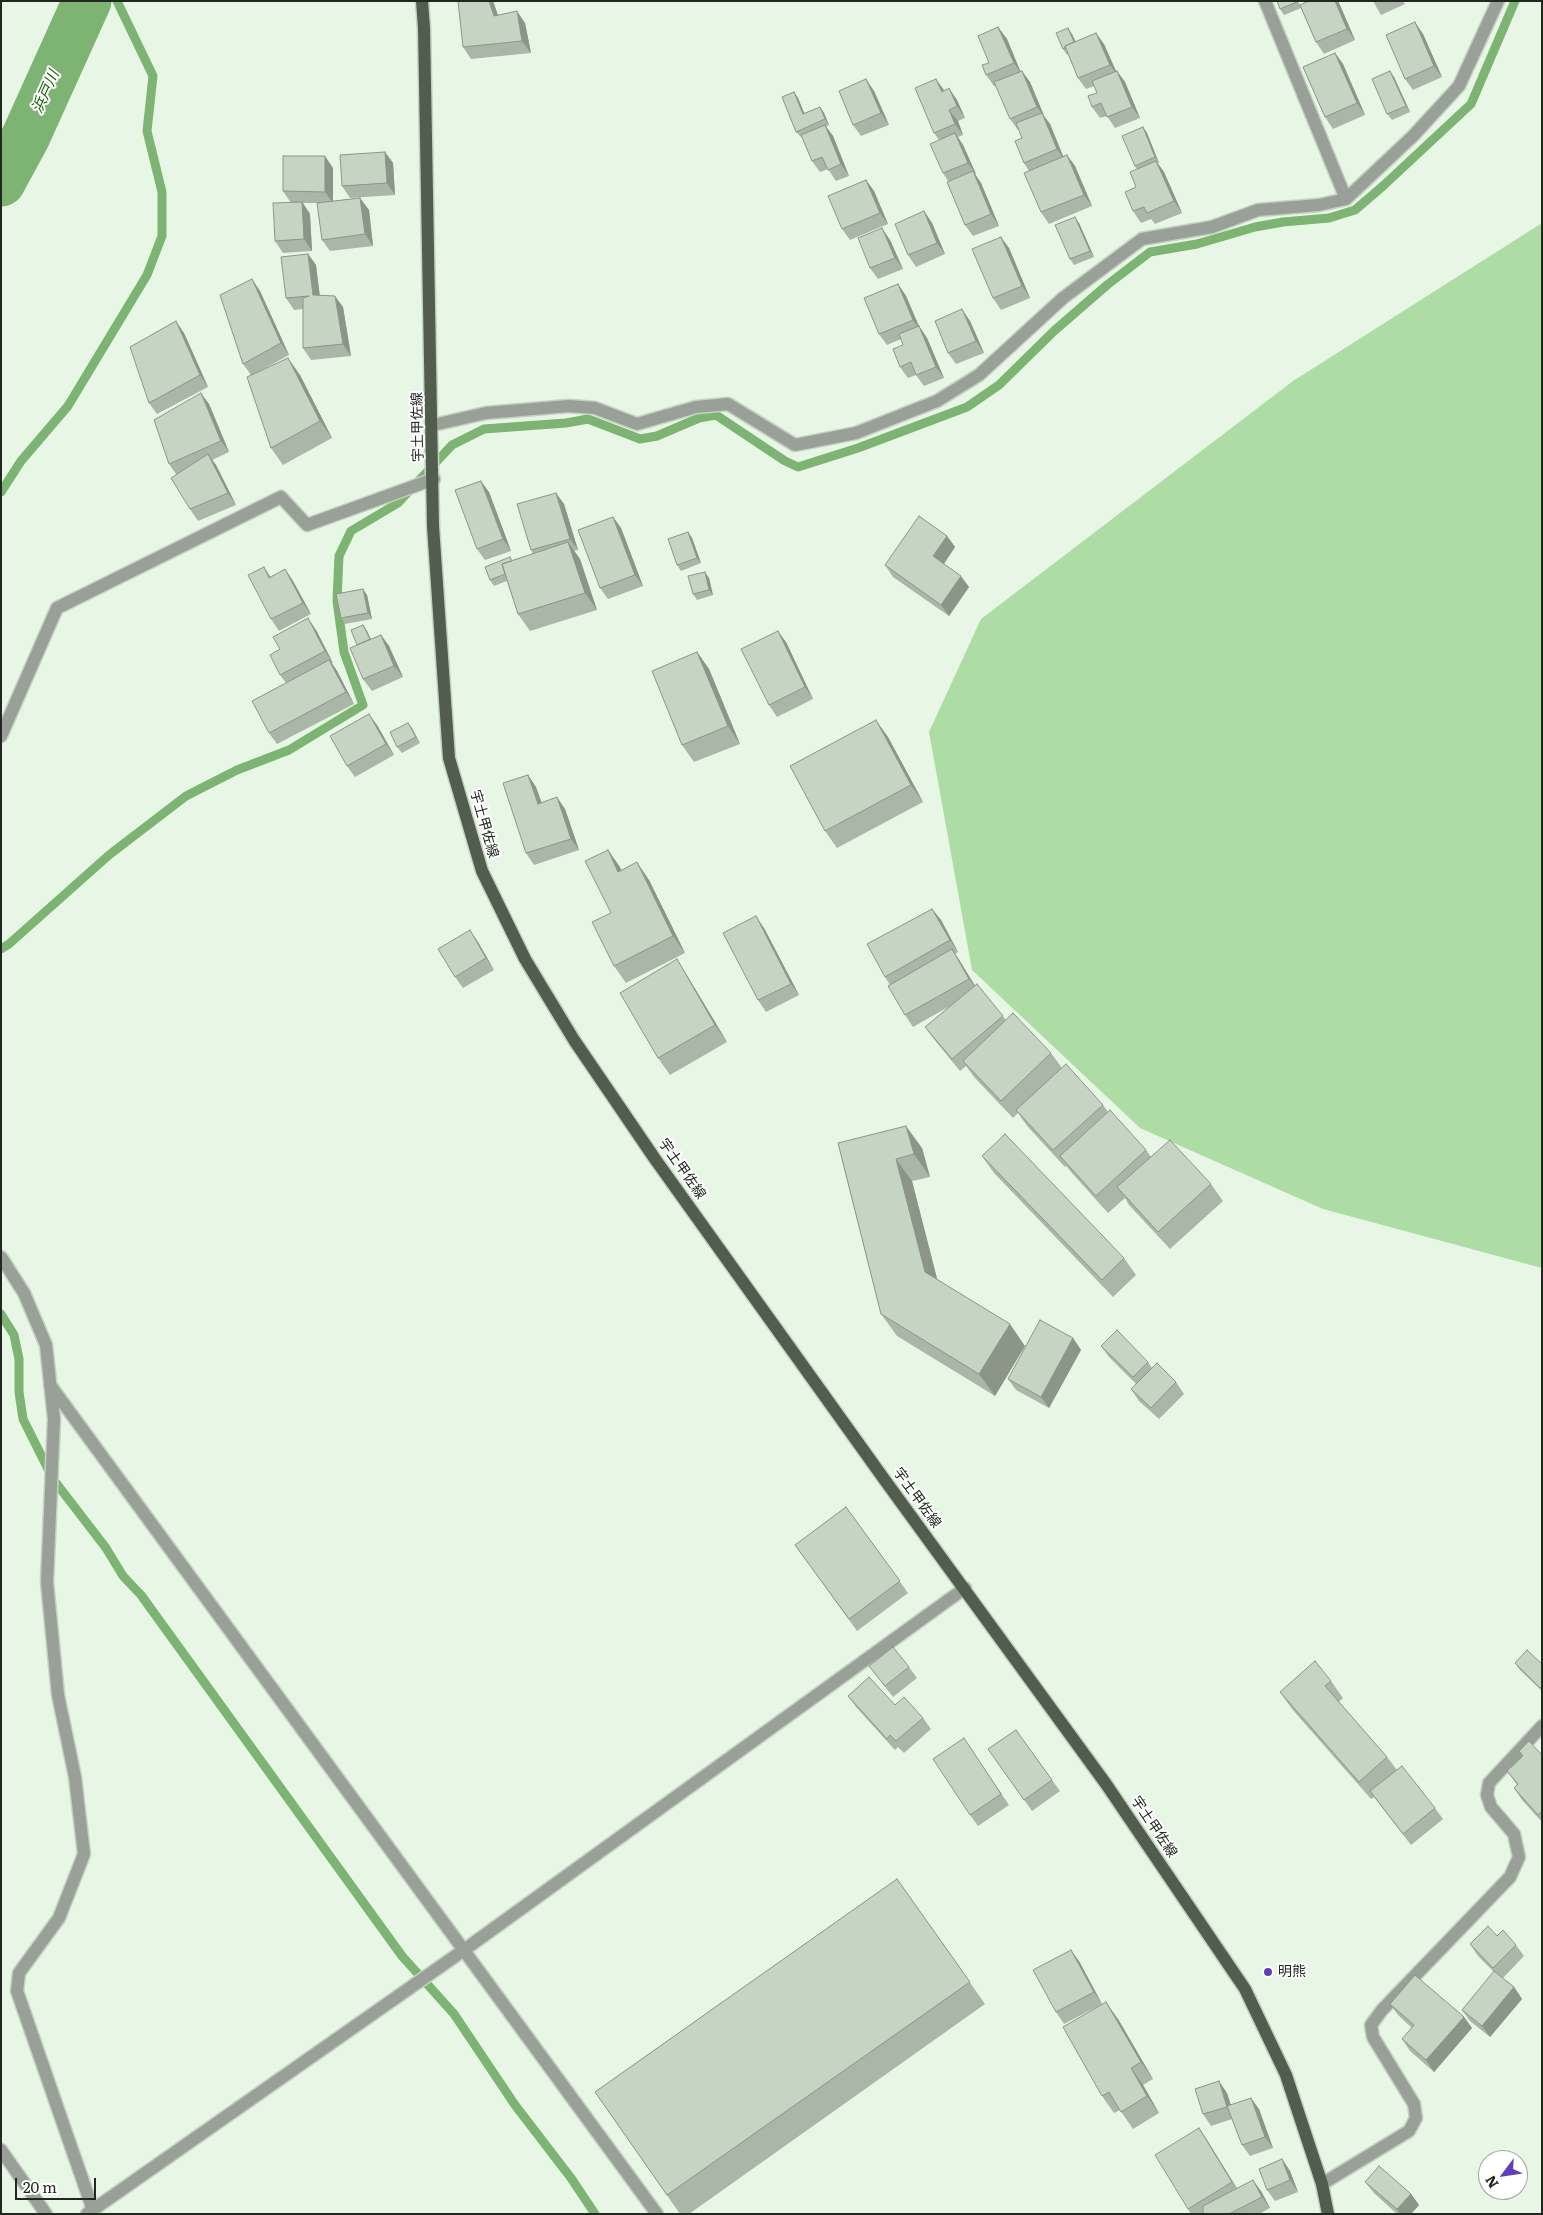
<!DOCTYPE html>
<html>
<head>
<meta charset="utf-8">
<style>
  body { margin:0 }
  #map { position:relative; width:1543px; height:2215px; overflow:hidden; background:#e8f7e5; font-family:Literata,serif }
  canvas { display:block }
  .frame { position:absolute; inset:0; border:2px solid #222821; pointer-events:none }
  .north { position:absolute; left:1478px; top:2150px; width:50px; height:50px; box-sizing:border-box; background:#fff; border:1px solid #a7a9a6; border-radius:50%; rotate:239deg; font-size:14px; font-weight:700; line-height:20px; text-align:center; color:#222821 }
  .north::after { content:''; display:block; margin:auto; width:18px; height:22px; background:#613fb8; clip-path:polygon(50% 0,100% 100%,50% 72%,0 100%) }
  .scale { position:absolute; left:15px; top:2178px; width:81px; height:22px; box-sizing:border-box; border:2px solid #222821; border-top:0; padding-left:6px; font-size:15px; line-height:18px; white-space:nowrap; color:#222821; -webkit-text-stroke:4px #fff; paint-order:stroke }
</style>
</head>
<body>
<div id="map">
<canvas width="1543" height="2215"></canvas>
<div class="frame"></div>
<div class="north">N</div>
<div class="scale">20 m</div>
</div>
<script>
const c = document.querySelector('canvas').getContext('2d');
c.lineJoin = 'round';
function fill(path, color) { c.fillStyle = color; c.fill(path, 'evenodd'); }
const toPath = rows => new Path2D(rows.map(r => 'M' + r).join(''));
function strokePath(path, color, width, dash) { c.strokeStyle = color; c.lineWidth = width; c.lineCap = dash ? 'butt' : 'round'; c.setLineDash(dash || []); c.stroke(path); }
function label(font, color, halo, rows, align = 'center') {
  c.font = font + ' Literata,"Noto Sans JP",serif'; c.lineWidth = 4; c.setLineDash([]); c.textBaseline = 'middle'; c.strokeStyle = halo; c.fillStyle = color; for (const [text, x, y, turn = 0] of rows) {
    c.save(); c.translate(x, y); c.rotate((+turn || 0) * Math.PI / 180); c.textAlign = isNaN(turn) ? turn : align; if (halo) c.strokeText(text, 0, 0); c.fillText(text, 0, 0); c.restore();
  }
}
const green = toPath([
  [1542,223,1542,1268,1323,1209,1140,1128,972,970,929,732,981,619,1293,381]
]);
const stream = toPath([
  [1,492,21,461,68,406,147,275,162,236,162,192,147,131,153,76,117,1],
  [1,949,9,944,109,855,186,796,237,770,289,750,363,705,344,652,337,601,339,556,351,531,398,503,452,445,484,429,566,423,588,419,640,439,657,436,699,418,716,415,785,461,798,467,858,448,967,407,999,385,1054,331,1107,285,1150,252,1197,244,1255,227,1283,222,1329,218,1355,210,1383,186,1471,104,1515,1],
  [1,1314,14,1335,19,1359,19,1392,23,1419,53,1479,106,1548,123,1576,141,1595,402,1956,454,2014,515,2105,571,2178,595,2214]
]);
const river = toPath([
  [1,182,26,136,87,1]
]);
const minor = toPath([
  [1265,1,1346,199],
  [433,425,486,413,569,406,595,408,637,424,696,407,728,404,795,445,856,433,937,401,979,375,1063,298,1142,239,1212,227,1258,210,1319,205,1346,199,1413,136,1459,86,1498,1],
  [1,736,57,608,281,497,307,525,434,479],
  [1,1257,24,1293,46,1345,54,1419,47,1582,58,1695,75,1777,84,1854,59,1918,19,1973,17,1991,93,2210],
  [50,1385,657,2214],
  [1,2150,46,2214],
  [1322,2184,1409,2131,1416,2118,1414,2104,1373,2037,1371,2025,1382,2010,1510,1877,1519,1857,1514,1834,1491,1807,1487,1795,1489,1783,1542,1726],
  [87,2214,464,1950,965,1588]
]);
const major = toPath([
  [422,1,424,28,433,526,449,758,482,871,525,959,574,1040,655,1159,884,1479,1106,1784,1245,1989,1286,2075,1322,2184,1328,2214]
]);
const wall = toPath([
  [493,1,498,15,525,23,531,53,471,59,463,47],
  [1277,1,1298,1,1300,5,1339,3,1355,40,1324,54,1316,42,1301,8,1284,15,1280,9],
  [1373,1,1403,1,1405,4,1381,15],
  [998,27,1007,39,1020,71,1030,82,1045,118,1050,124,1063,156,1067,155,1075,166,1092,206,1049,224,1041,212,1029,171,1024,163,1022,138,1019,130,1018,130,1010,119,996,86,994,86,986,75],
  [1072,34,1076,42,1104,44,1116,71,1125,82,1140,118,1115,128,1107,116,1100,118,1092,107,1097,93,1094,86,1086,89,1078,78,1068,54,1067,55,1063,49],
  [1423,34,1442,77,1413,90,1405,79],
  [1335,53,1343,64,1365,115,1333,129,1325,117],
  [1394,77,1410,112,1392,120,1387,114],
  [944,90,957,100,965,118,958,121,963,135,958,137,963,145,976,174,975,175,981,183,999,226,973,236,965,225,948,181,943,173,939,140,934,133],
  [874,91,889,125,861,136,853,125],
  [794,92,798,98,804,113,820,107,824,113,829,125,826,127,833,136,849,176,836,181,828,169,820,172,812,161,802,137,801,137,796,132],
  [1143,127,1147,133,1159,163,1158,164,1164,172,1182,213,1155,224,1151,219,1141,223,1133,211,1136,187,1137,169,1135,166],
  [385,152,393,163,395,195,350,198,342,186],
  [333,168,333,201,360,198,369,210,373,246,330,251,322,240,320,203,303,203,310,214,312,251,283,253,275,241,291,203,283,191],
  [866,180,874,191,888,224,850,240,842,229],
  [924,211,932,223,945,254,916,267,908,255],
  [1079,223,1094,257,1074,265,1070,259],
  [890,240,903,269,878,279,870,268],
  [1009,248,1030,298,1001,310,993,298],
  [308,254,316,265,320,296,343,307,351,356,311,360,303,348,303,309,294,310,286,298],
  [898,284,906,296,919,326,927,338,944,378,924,386,916,375,908,378,900,367,903,345,901,339,887,345,879,334],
  [260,291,289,355,258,372,300,375,332,438,283,465,271,448,251,375,243,364],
  [970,321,984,353,956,364,948,353],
  [184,333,208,387,157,414,149,403],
  [209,404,229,452,212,460,216,465,236,505,198,521,190,509,176,474,169,464],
  [489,492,511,551,485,560,477,549],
  [556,493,564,504,578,550,574,551,580,559,597,610,530,631,518,614,507,581,494,586,490,580,513,560,533,554,531,550],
  [613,517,621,528,643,586,608,599,600,588],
  [688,532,692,538,701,563,681,571,677,565],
  [947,536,955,547,944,564,969,587,949,616,893,577,885,565],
  [264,567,271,577,285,569,293,581,311,614,279,631,271,619],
  [709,578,713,595,697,600,693,594],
  [367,595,372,619,345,624,341,618],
  [363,625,367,631,371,639,381,635,389,646,403,677,372,691,363,679,357,645],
  [316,630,333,663,332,663,337,671,354,704,277,744,269,733,286,683,280,675],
  [786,642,813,699,777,717,769,705],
  [697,652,709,669,740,744,694,762,682,745],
  [408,723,420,743,402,753,397,747],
  [377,725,394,755,355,777,347,766],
  [888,737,923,802,837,848,825,831],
  [528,775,536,787,541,802,565,809,579,850,534,865,526,853],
  [608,850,621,870,649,880,685,953,626,983,614,966],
  [932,909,941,920,958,952,955,954,975,985,1006,1020,1051,1053,1062,1068,1103,1105,1108,1112,1146,1150,1151,1157,1211,1184,1223,1201,1170,1249,1129,1205,1125,1198,1108,1213,1072,1173,1066,1166,1065,1167,1028,1127,1018,1113,1013,1118,975,1078,966,1066,960,1071,933,1038,925,1027,950,1006,913,1027,905,1015,890,985,885,977],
  [764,928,799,995,766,1012,758,1000],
  [478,942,494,970,463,988,455,977],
  [677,959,688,977,727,1042,670,1075,658,1058],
  [838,1143,922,1148,930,1177,912,1181,937,1279,1025,1346,995,1396,897,1336,881,1314],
  [982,1156,1124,1258,1136,1275,1113,1297,994,1173],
  [1073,1338,1081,1350,1049,1408,1016,1390,1008,1379],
  [1101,1346,1148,1362,1152,1368,1176,1382,1184,1394,1159,1419,1139,1401,1131,1389,1136,1384,1109,1357],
  [846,1507,908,1593,857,1631,795,1545],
  [1515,1663,1542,1664,1542,1691,1519,1669],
  [869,1666,909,1667,917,1678,893,1697],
  [1331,1681,1343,1698,1339,1702,1387,1757,1397,1770,1435,1808,1443,1819,1411,1845,1374,1797,1371,1799,1292,1709,1280,1692],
  [848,1696,895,1705,923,1718,931,1729,904,1753,898,1747,895,1750,856,1707],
  [1016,1730,1060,1791,1032,1811,988,1749],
  [964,1738,1009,1805,978,1826,970,1815],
  [1519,1751,1542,1755,1542,1822,1522,1800,1514,1788,1517,1785,1507,1771,1523,1757],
  [897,1879,985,2004,689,2214,680,2214,595,2092],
  [1497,1936,1516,1945,1524,1956,1503,1978,1514,1987,1522,1999,1490,2037,1470,2021,1462,2010,1494,1972,1478,1956,1470,1944],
  [1079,1961,1102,2004,1064,2024,1056,2012],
  [1390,2004,1464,2017,1472,2028,1434,2072,1410,2051,1402,2039,1412,2028,1398,2015],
  [1118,2019,1153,2079,1143,2085,1159,2113,1133,2129,1120,2110,1114,2113,1102,2096],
  [1227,2093,1231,2105,1259,2109,1273,2148,1250,2156,1242,2145,1232,2119,1211,2126,1203,2114],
  [1199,2128,1207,2140,1237,2188,1261,2191,1270,2208,1259,2214,1191,2214,1188,2209],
  [1282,2159,1290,2171,1298,2192,1275,2201,1267,2190],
  [1365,2182,1411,2194,1419,2205,1411,2214,1397,2214,1374,2193]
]);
const shadedWall = toPath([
  [489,1,493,1,502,27,494,16],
  [1335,1,1338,1,1339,3,1355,40,1347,29],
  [517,11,525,23,531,53,522,41],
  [1415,22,1423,34,1442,77,1434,66],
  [998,27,1007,39,1022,75,1014,63],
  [1068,28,1072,34,1079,50,1075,44],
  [1096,33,1104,44,1118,76,1110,65],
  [1335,53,1343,64,1365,115,1357,103],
  [1022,71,1030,82,1045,118,1037,107],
  [1117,71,1125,82,1140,118,1132,107],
  [1390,71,1394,77,1410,112,1406,106],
  [866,79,874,91,889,125,881,113],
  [936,79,944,90,942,92],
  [949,88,957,100,965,118,957,106],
  [794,92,798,98,807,120,803,114],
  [820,107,824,113,829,125,825,119],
  [949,110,958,121,963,135,955,124],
  [1042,113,1050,124,1065,161,1057,149],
  [825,125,833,136,849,176,841,164],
  [1143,127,1147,133,1159,163,1155,157],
  [955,133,963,145,976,174,968,163],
  [385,152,393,163,395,195,387,183],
  [1067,155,1075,166,1092,206,1084,195],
  [325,156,333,168,333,203,325,192],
  [1156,161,1164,172,1182,213,1174,201],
  [973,171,981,183,999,226,991,214],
  [866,180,874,191,888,224,880,213],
  [360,198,369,210,373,246,365,234],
  [302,202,310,214,312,251,304,239],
  [924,211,932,223,945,254,937,243],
  [1075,217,1079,223,1094,257,1090,251],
  [882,228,890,240,903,269,895,258],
  [1001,237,1009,248,1030,298,1022,286],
  [308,254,316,265,321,307,313,295],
  [252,279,260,291,289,355,281,343],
  [898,284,906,296,921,331,913,320],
  [335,296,343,307,351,356,343,344],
  [962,309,970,321,984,353,976,341],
  [176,321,184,333,208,387,200,375],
  [919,326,927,338,944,378,936,367],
  [288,358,300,375,332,438,320,421],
  [201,393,209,404,229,452,221,441],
  [208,454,216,465,236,505,228,493],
  [481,481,489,492,511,551,503,539],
  [556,493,564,504,578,550,570,539],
  [613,517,621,528,643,586,635,575],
  [688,532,692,538,701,563,697,558],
  [947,536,955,547,941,568,933,556],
  [568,542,580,559,597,610,585,593],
  [285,569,293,581,311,614,303,603],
  [705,572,709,578,713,595,709,590],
  [961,576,969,587,949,616,941,605],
  [363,589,367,595,372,619,368,613],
  [308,618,316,630,333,663,325,651],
  [363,625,367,631,376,651,372,646],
  [778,631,786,642,813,699,805,687],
  [381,635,389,646,403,677,394,666],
  [697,652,709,669,740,744,728,726],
  [329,660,337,671,354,704,346,692],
  [369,714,377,725,394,755,386,744],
  [876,720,888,737,923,802,911,785],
  [408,723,412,728,420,743,416,737],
  [528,775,536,787,546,815,538,804],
  [557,797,565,809,579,850,571,839],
  [608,850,620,867,630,889,618,872],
  [637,862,649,880,685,953,673,936],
  [932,909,941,920,958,952,950,940],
  [756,916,764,928,799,995,791,984],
  [470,930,478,942,494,970,486,958],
  [952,949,960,961,977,990,969,979],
  [677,959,688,977,727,1042,715,1025],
  [906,1126,922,1148,930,1177,914,1154],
  [896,1159,912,1181,941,1294,925,1272],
  [1010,1324,1025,1346,995,1396,979,1374],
  [1073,1338,1081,1350,1049,1408,1041,1397],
  [1071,1950,1079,1961,1102,2004,1094,1992],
  [1514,1987,1522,1999,1490,2037,1482,2026],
  [1106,2002,1118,2019,1153,2079,1141,2062],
  [1464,2017,1472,2028,1434,2072,1426,2060],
  [1131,2068,1143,2085,1159,2113,1147,2096],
  [1219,2081,1227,2093,1235,2119,1227,2107],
  [1251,2098,1259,2109,1273,2148,1265,2137],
  [1199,2128,1207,2140,1240,2194,1232,2182],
  [1282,2159,1290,2171,1298,2192,1290,2180],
  [1253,2180,1261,2191,1270,2208,1262,2197],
  [1411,2194,1419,2205,1411,2214,1400,2214,1397,2209]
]);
const building = toPath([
  [458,1,489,1,494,16,517,11,522,41,463,47,458,1],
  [1277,1,1297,1,1297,2,1280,9,1277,1],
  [1309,1,1335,1,1347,29,1316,42,1300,5,1309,1],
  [1415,22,1434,66,1405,79,1386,35,1415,22],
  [998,27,1014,63,986,75,982,65,989,63,978,36,998,27],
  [1068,28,1074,42,1065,46,1065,48,1063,49,1056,33,1068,28],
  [1096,33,1110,65,1078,78,1065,46,1096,33],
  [1335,53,1357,103,1325,117,1303,67,1335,53],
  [1022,71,1037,107,1010,119,994,82,1022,71],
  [1117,71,1132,107,1107,117,1101,103,1092,107,1088,96,1097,93,1092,81,1117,71],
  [1390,71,1406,106,1387,114,1372,79,1390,71],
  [866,79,881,113,853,125,839,91,866,79],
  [936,79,942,92,949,88,957,106,949,110,955,124,934,133,915,88,936,79],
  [794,92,803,114,820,107,825,119,796,132,782,97,794,92],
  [1042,113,1057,149,1024,163,1015,141,1022,138,1016,123,1042,113],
  [825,125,841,164,828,170,822,157,812,161,801,135,825,125],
  [1143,127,1155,157,1135,166,1122,136,1143,127],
  [955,133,968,163,943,173,930,144,955,133],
  [385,152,387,183,342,186,340,155,385,152],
  [1067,155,1084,195,1041,212,1024,173,1067,155],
  [283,156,325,156,325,192,283,191,283,156],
  [1156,161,1174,201,1147,213,1144,207,1133,211,1125,192,1136,187,1130,172,1156,161],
  [973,171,991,214,965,225,947,182,973,171],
  [866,180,880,213,842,229,828,196,866,180],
  [360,198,365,234,322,240,317,203,360,198],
  [302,202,304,239,275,241,273,203,302,202],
  [924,211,937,243,908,255,895,224,924,211],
  [1075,217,1090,251,1070,259,1055,225,1075,217],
  [882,228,895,258,870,268,858,238,882,228],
  [1001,237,1022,286,993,298,972,249,1001,237],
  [308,254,313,295,335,296,343,344,303,348,303,298,309,296,286,298,281,257,308,254],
  [252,279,281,343,243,364,220,295,252,279],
  [898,284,913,320,879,334,864,298,898,284],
  [962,309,976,341,948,353,935,321,962,309],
  [176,321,200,375,149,403,130,347,176,321],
  [919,326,936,367,916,375,911,362,900,367,893,349,903,345,899,334,919,326],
  [288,358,320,421,271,448,247,377,288,358],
  [201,393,221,441,169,464,154,420,201,393],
  [208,454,228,493,190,509,171,478,208,454],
  [481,481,503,539,477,549,455,490,481,481],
  [556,493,570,539,531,550,517,504,556,493],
  [919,516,947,536,933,556,961,576,941,605,885,565,919,516],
  [613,517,635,575,600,588,578,530,613,517],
  [688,532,697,558,677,565,668,539,688,532],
  [568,542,585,593,518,614,502,564,568,542],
  [510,557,512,561,502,564,505,574,490,580,485,567,510,557],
  [264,567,269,578,285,569,303,603,271,619,248,575,264,567],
  [705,572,709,590,693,594,688,576,705,572],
  [363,589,368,613,341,618,336,594,363,589],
  [308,618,325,651,280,675,270,655,280,649,273,637,308,618],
  [363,625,370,639,357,645,351,630,363,625],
  [778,631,805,687,769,705,741,649,778,631],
  [381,635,394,666,363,679,350,648,381,635],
  [697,652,728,726,682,745,652,671,697,652],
  [329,660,346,692,269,733,252,701,329,660],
  [369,714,386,744,347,766,330,736,369,714],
  [876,720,911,785,825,831,790,766,876,720],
  [408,723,416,737,397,747,390,732,408,723],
  [528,775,538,804,557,797,571,839,526,853,503,783,528,775],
  [608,850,618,872,637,862,673,936,614,966,592,922,611,913,585,861,608,850],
  [932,909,950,940,885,977,867,944,932,909],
  [756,916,791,984,758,1000,723,933,756,916],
  [470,930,486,958,455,977,438,949,470,930],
  [952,949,969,979,905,1015,888,986,952,949],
  [677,959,715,1025,658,1058,620,993,677,959],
  [977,984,1003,1016,952,1059,925,1027,977,984],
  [1013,1013,1051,1053,1001,1101,963,1061,1013,1013],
  [1066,1064,1103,1105,1053,1150,1016,1110,1066,1064],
  [1110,1110,1146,1150,1096,1196,1060,1156,1110,1110],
  [906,1126,914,1154,896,1159,925,1272,1010,1324,979,1374,881,1314,838,1143,906,1126],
  [1005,1134,1124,1258,1102,1280,982,1156,1005,1134],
  [1170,1140,1211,1184,1158,1232,1117,1187,1170,1140],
  [1040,1320,1073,1338,1041,1397,1008,1379,1040,1320],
  [1117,1330,1148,1362,1133,1377,1101,1346,1117,1330],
  [1157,1363,1176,1382,1151,1408,1131,1389,1157,1363],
  [846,1507,900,1581,849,1619,795,1545,846,1507],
  [893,1647,909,1667,885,1686,869,1666,893,1647],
  [1527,1650,1542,1664,1542,1686,1540,1688,1515,1663,1527,1650],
  [1315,1661,1331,1681,1325,1686,1387,1757,1359,1782,1280,1692,1315,1661],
  [869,1677,895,1705,904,1697,923,1718,896,1741,890,1735,887,1739,848,1696,869,1677],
  [1016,1730,1052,1780,1024,1800,988,1749,1016,1730],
  [964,1738,1001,1794,970,1815,933,1759,964,1738],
  [1529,1741,1542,1755,1542,1811,1538,1815,1514,1788,1518,1784,1507,1771,1523,1756,1519,1751,1529,1741],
  [1402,1766,1435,1808,1403,1834,1370,1791,1402,1766],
  [897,1879,970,1982,667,2195,595,2092,897,1879],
  [1488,1926,1497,1936,1503,1930,1516,1945,1493,1968,1470,1944,1488,1926],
  [1071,1950,1094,1992,1056,2012,1033,1970,1071,1950],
  [1494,1971,1514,1987,1482,2026,1462,2010,1494,1971],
  [1415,1975,1464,2017,1426,2060,1402,2039,1414,2025,1390,2004,1415,1975],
  [1106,2002,1141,2062,1131,2068,1147,2096,1121,2112,1109,2092,1102,2096,1063,2027,1106,2002],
  [1219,2081,1227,2107,1203,2114,1195,2089,1219,2081],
  [1251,2098,1265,2137,1242,2145,1227,2106,1251,2098],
  [1199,2128,1232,2182,1188,2209,1155,2155,1199,2128],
  [1282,2159,1290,2180,1267,2190,1259,2169,1282,2159],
  [1379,2166,1411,2194,1397,2209,1365,2182,1379,2166],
  [1253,2180,1262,2197,1229,2214,1203,2214,1203,2206,1253,2180]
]);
const markers = [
  [1268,1972,5,"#613fb8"]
];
const streetNames = [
  ["宇土甲佐線",418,427,-91],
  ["宇土甲佐線",484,824,74],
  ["宇土甲佐線",682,1169,55],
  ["宇土甲佐線",917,1498,54],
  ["宇土甲佐線",1154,1827,56]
];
const poiNames = [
  ["明熊",1278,1972]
];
const waterNames = [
  ["浜戸川",46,92,-66]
];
fill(green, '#addda5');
strokePath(stream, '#7db473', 9);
strokePath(river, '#7db473', 49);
strokePath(minor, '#c4d2c2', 15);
strokePath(major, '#c4d2c2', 15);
strokePath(minor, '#99a098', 12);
strokePath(major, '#525d50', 12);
fill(wall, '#aab7a8');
fill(shadedWall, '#8b9588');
fill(building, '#c6d5c3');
strokePath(building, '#8b9588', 1);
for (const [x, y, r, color] of markers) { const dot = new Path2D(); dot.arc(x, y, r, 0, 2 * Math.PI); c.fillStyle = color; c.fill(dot); strokePath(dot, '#fff', 2); }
label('14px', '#222821', '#fff', streetNames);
label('14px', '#222821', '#fff', poiNames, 'left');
label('italic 15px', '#125f00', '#fff', waterNames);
</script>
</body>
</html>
